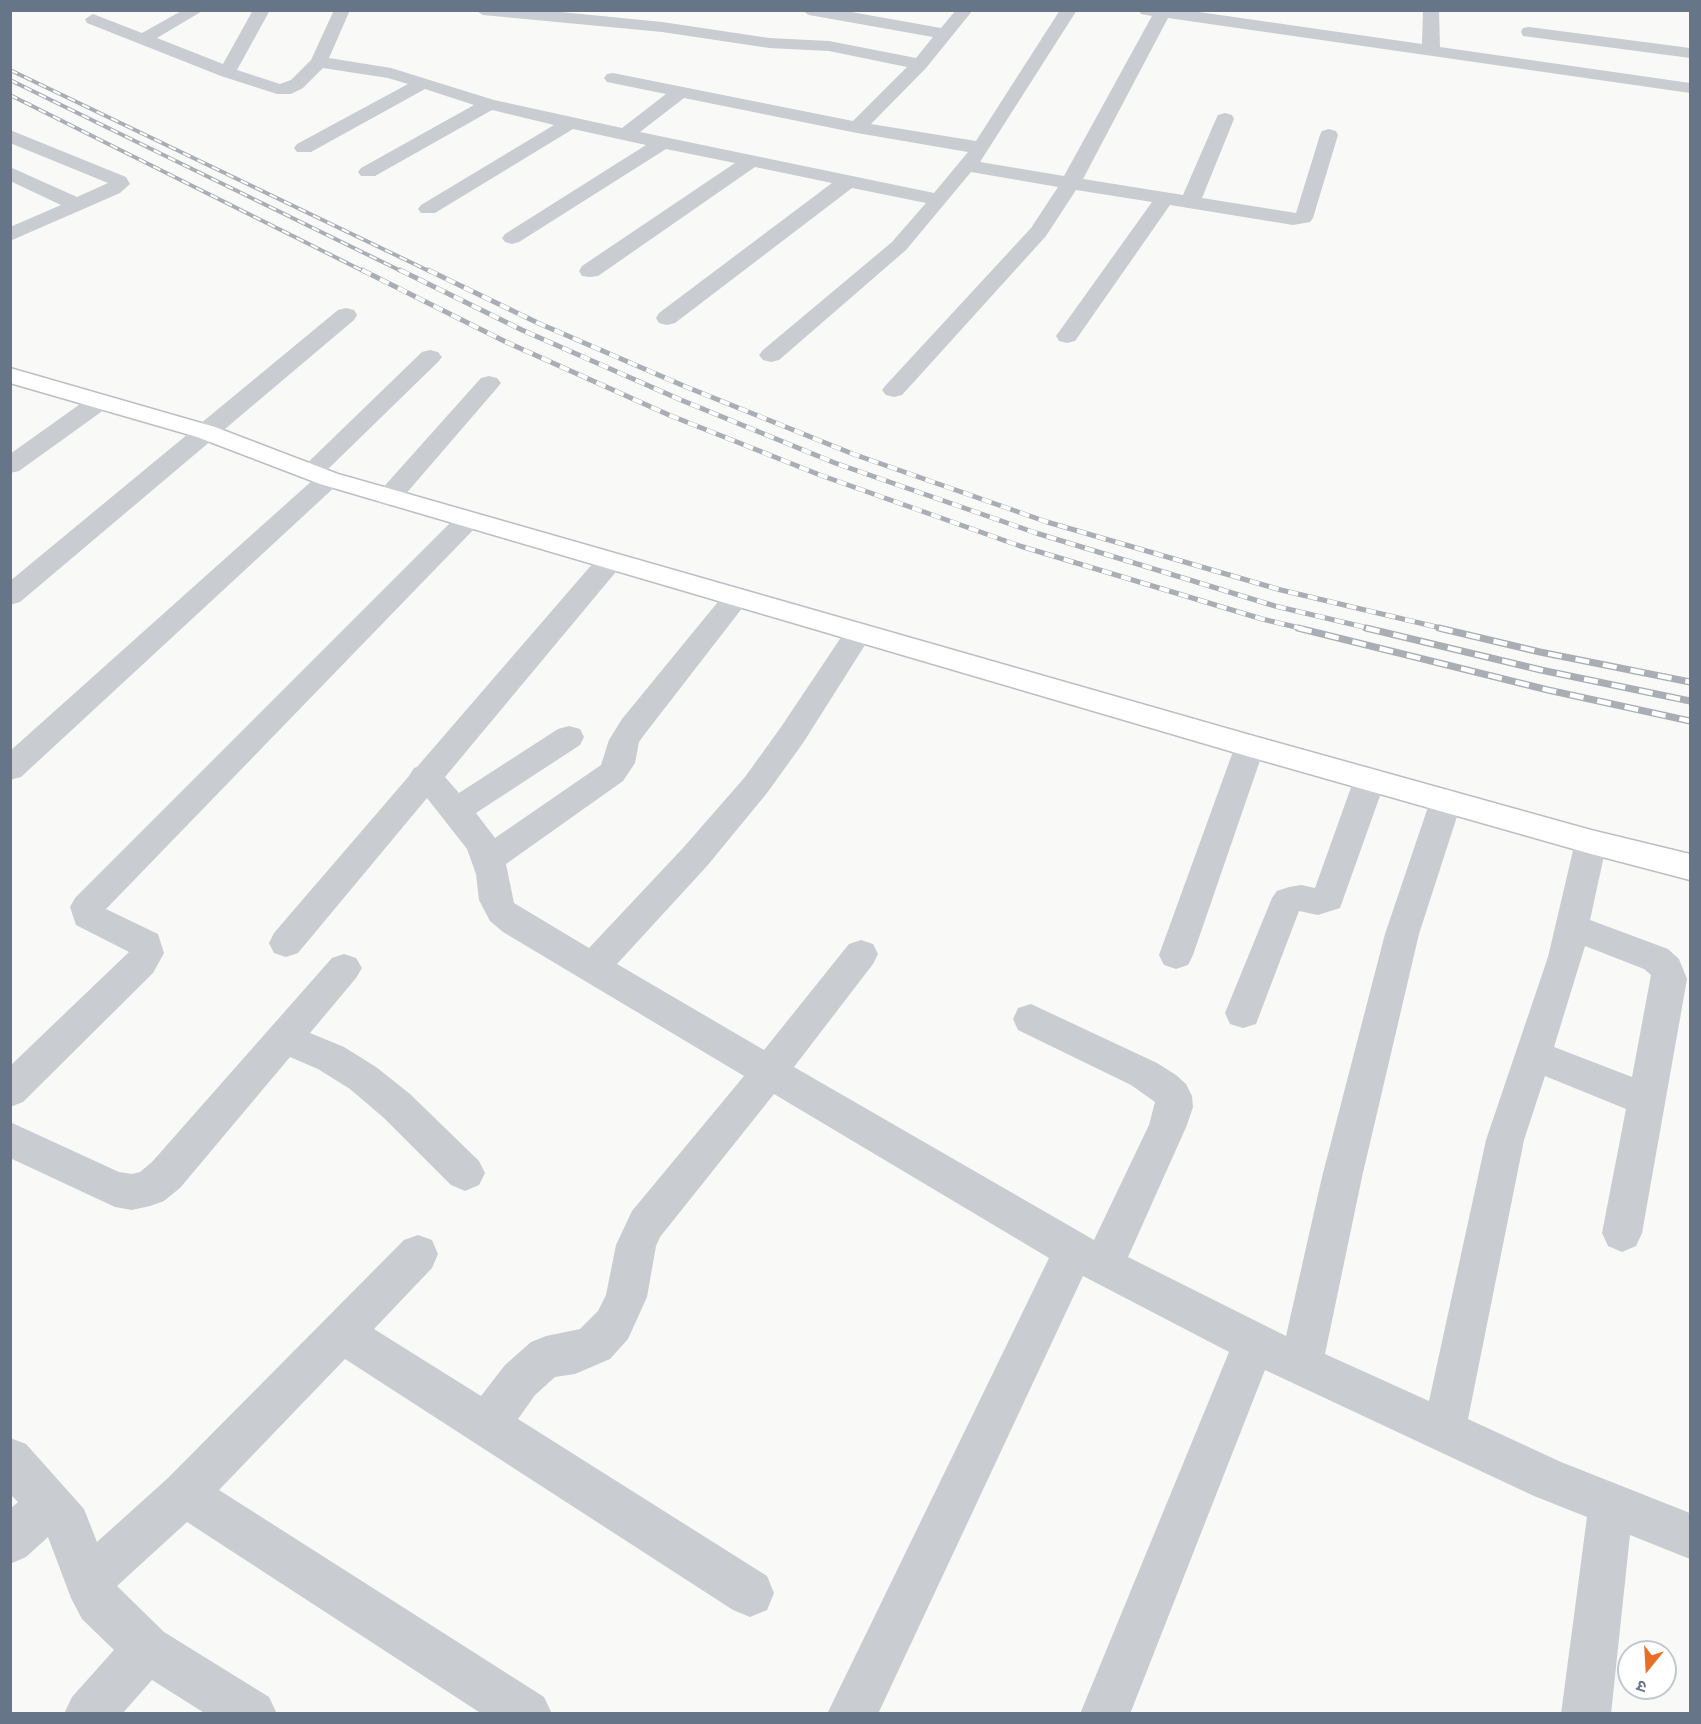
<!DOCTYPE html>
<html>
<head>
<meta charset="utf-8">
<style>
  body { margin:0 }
  #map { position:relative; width:1701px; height:1724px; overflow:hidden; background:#f9f9f7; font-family:Overpass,"Noto Sans Devanagari",sans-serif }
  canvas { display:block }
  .frame { position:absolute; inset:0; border:12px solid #677589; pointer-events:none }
  .north { position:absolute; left:1617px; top:1640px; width:60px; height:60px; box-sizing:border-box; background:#fff; border:2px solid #c2c8d0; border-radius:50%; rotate:198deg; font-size:16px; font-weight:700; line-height:24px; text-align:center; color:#677589 }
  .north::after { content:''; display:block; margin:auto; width:21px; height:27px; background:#ea6f26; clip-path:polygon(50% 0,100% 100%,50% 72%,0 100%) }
</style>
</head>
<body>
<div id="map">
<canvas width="1701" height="1724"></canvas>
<div class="frame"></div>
<div class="north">उ</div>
</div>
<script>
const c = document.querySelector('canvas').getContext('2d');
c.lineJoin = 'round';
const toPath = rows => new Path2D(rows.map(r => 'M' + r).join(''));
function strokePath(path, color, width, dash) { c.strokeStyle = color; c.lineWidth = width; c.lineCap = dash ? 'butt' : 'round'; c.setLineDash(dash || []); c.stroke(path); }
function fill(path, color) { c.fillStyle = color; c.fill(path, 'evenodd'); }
const street = toPath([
  [183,10,204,10,157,38,223,64,253,10,270,10,237,70,280,84,291,80,311,60,334,10,350,10,329,58,391,68,494,100,622,128,666,94,607,82,604,78,607,74,613,73,853,121,907,67,829,51,769,48,662,32,483,15,475,10,541,10,662,22,769,38,829,41,916,58,933,37,809,15,801,10,840,10,941,28,956,10,973,10,926,68,871,124,976,141,1060,10,1077,10,980,162,1064,176,1152,16,1141,14,1139,10,1185,10,1422,44,1423,10,1439,10,1440,47,1690,83,1690,93,1168,18,1083,179,1183,195,1216,119,1218,115,1225,113,1232,115,1234,119,1202,198,1296,213,1320,135,1322,131,1329,129,1336,131,1338,135,1313,218,1310,222,1293,225,1170,205,1075,341,1067,343,1059,341,1056,336,1152,202,1076,190,1046,236,902,395,894,397,886,395,882,390,886,385,1031,228,1058,187,971,172,906,250,779,360,771,362,763,360,759,355,763,350,892,242,926,203,852,188,675,323,667,325,659,323,656,318,659,313,832,183,755,167,598,276,590,277,582,276,579,271,582,266,735,163,666,149,519,242,512,244,505,242,502,238,505,234,646,145,573,129,435,213,421,213,418,209,421,205,554,125,492,110,375,176,361,176,358,172,361,168,474,105,425,89,311,152,297,152,294,148,297,144,408,84,388,78,323,68,303,88,291,94,277,94,221,76,87,23,85,19,93,14,142,33,183,10],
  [684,98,857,133,968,152,934,193,640,132,684,98],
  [1529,27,1690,48,1690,58,1523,36,1521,32,1523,28,1529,27],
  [10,130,126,177,130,184,120,193,10,241,10,227,61,205,10,181,10,167,77,197,108,183,10,143,10,130],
  [346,308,354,310,357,315,354,320,20,602,10,605,10,581,338,310,346,308],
  [430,350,438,352,442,357,438,362,325,472,338,474,342,479,338,484,21,777,10,780,10,751,314,479,302,477,298,472,422,352,430,350],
  [489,376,497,378,501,383,497,388,398,503,389,505,380,503,376,497,380,491,481,378,489,376],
  [99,395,108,397,111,402,108,407,19,471,10,473,10,454,90,397,99,395],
  [468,512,477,514,481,520,477,526,106,909,158,934,164,953,153,973,23,1102,10,1107,10,1066,129,952,76,925,70,907,75,898,459,514,468,512],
  [610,552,620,555,624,561,620,567,445,777,459,793,558,729,569,726,580,729,584,737,580,745,476,813,495,838,601,765,609,740,622,719,726,592,736,589,746,592,750,598,644,735,639,742,635,763,623,781,506,864,514,903,589,948,683,848,745,777,781,727,848,627,858,625,868,627,872,634,803,743,767,793,707,866,617,964,764,1050,849,944,861,940,873,944,878,954,873,964,794,1067,1094,1240,1149,1125,1155,1102,1131,1085,1018,1030,1013,1019,1018,1008,1031,1004,1157,1063,1176,1075,1186,1084,1192,1096,1193,1107,1187,1125,1128,1257,1286,1336,1322,1177,1385,934,1430,801,1435,793,1446,789,1457,793,1462,801,1419,934,1362,1177,1325,1354,1429,1401,1486,1140,1548,957,1575,842,1579,833,1591,830,1603,833,1607,842,1590,920,1668,949,1679,959,1687,979,1642,1233,1636,1246,1622,1252,1608,1246,1602,1233,1626,1109,1545,1076,1524,1140,1468,1419,1561,1462,1690,1513,1690,1559,1630,1535,1611,1714,1561,1714,1587,1517,1534,1496,1265,1370,1130,1714,1080,1714,1229,1352,1083,1276,878,1714,827,1714,1049,1258,774,1094,660,1237,656,1246,647,1297,628,1339,610,1359,575,1374,555,1377,535,1395,518,1419,767,1576,774,1593,767,1610,750,1617,733,1610,345,1359,219,1490,544,1697,552,1714,482,1714,187,1522,117,1586,164,1632,269,1697,277,1714,206,1714,152,1680,122,1714,64,1714,72,1697,114,1650,82,1619,71,1598,48,1537,26,1557,10,1564,10,1509,18,1502,10,1494,10,1438,26,1444,84,1509,97,1542,168,1478,404,1240,418,1235,432,1240,438,1254,432,1268,374,1329,481,1396,505,1365,531,1342,546,1336,580,1329,598,1311,606,1295,616,1245,632,1211,744,1076,503,932,490,921,479,900,476,874,467,849,427,798,298,953,286,957,274,953,269,943,274,933,409,776,414,768,417,767,600,555,610,552],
  [1585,946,1644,969,1651,975,1632,1077,1554,1047,1585,946],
  [1250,735,1261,738,1265,746,1193,955,1188,965,1176,969,1164,965,1159,955,1235,746,1239,738,1250,735],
  [1370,768,1381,771,1386,779,1340,908,1318,915,1299,911,1256,1024,1243,1028,1230,1024,1225,1013,1272,898,1277,891,1289,887,1301,885,1315,888,1354,779,1359,771,1370,768],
  [344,954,356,958,362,968,356,978,310,1033,344,1047,376,1067,410,1094,479,1161,485,1173,479,1185,465,1191,451,1185,384,1118,350,1089,318,1069,290,1057,180,1188,164,1201,150,1206,132,1210,115,1207,10,1158,10,1122,119,1172,132,1174,140,1172,152,1162,332,958,344,954]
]);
const secondary = toPath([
  [10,368,215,427,338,474,398,491,1250,735,1591,830,1690,854,1690,880,1591,854,1250,757,320,484,197,437,10,383,10,368]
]);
const railFar2 = toPath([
  [10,70,431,272],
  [10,80,403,272],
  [10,95,365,272]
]);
const railFar1 = toPath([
  [362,270,506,342,669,415,820,475,1020,546,1262,619,1304,629],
  [400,270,522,330,681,400,835,463,1036,533,1275,606,1372,629],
  [428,270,538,323,684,386,853,454,1047,522,1281,590,1445,629]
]);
const rail = toPath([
  [1298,628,1548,690,1690,721],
  [1366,628,1541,670,1690,701],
  [1439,628,1540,652,1690,682]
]);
strokePath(secondary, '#bbbfc5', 3);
fill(street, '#c9ccd0');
fill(secondary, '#fff');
strokePath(railFar2, '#a9aeb5', 4);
strokePath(railFar1, '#a9aeb5', 5);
strokePath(rail, '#a9aeb5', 7);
strokePath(railFar2, '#fff', 2, [8]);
strokePath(railFar1, '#fff', 4, [10]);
strokePath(rail, '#fff', 4.5, [14]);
</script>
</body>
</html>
